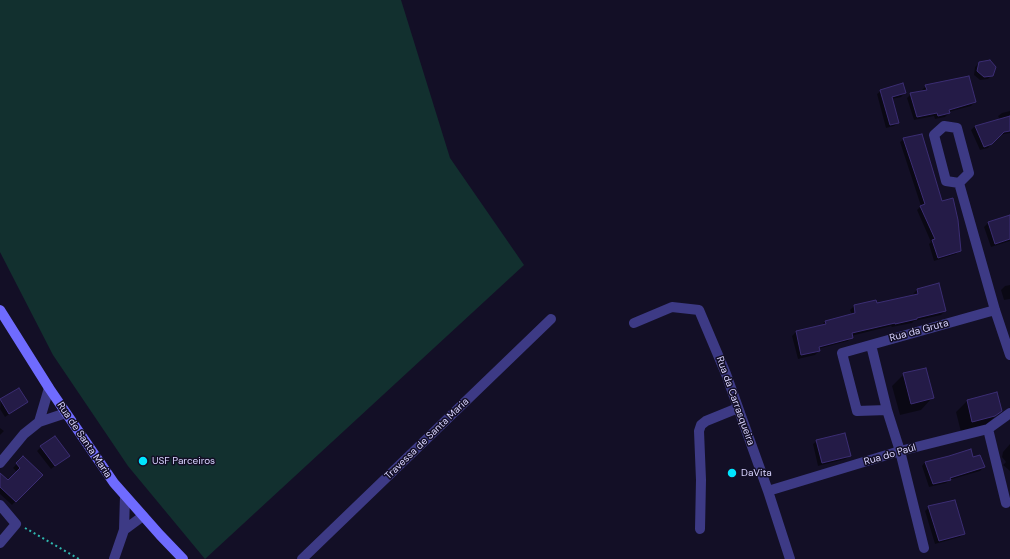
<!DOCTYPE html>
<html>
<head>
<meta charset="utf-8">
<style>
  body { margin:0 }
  canvas { display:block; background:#130f26 }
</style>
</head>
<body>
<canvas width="1010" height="559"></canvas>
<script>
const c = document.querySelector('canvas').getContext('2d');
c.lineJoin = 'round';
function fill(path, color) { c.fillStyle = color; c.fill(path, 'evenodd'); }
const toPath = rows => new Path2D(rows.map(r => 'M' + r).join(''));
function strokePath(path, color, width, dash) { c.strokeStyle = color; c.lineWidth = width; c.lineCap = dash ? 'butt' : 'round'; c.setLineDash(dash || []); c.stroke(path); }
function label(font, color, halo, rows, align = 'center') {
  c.font = font + ' "DM Sans",sans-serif'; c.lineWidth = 3; c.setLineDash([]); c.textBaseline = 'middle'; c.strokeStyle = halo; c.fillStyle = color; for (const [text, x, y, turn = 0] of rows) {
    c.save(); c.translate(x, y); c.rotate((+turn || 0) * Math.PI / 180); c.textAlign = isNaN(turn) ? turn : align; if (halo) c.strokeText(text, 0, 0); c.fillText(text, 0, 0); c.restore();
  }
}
const green = toPath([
  [0,0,401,0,450,158,524,265,205,559,128,466,53,355,0,252]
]);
const shadow = toPath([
  [979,63,992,75,988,79,980,80,974,75,975,67],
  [926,86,975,102,971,106,948,112,949,113,945,117,935,119,934,116,914,120,907,98,911,94,923,92,922,90],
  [881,91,905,93,901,97,891,99,898,123,894,126,886,128,877,94],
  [1010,111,1010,133,999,135,988,148,980,150,971,130,975,126,1000,120,998,116,1002,113],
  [904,139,960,250,956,254,934,261,929,244,931,242,917,210,921,206,900,142],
  [1010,216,1010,241,991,247,984,227,988,223],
  [938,284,945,311,941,315,914,321,912,323,892,327,891,326,851,336,852,337,848,341,818,349,819,351,815,355,798,359,792,336,796,332,822,325,825,321,852,315,850,310,854,306,876,304,914,296,913,294,917,290],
  [1010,285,1010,299,1004,300,1001,290,1005,286],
  [904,374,932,398,921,410,900,415,892,386],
  [996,393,1001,411,989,422,983,427,961,432,956,412,967,401],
  [1,400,27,402,23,405,5,417,0,409],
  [0,428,4,431,0,435],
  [817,441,850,455,846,459,818,466,813,444],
  [1010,444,1010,471,1003,465,1006,462,1002,457,1003,452],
  [41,447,64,459,51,469,37,451],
  [23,457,41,475,12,505,0,494,0,481,8,482,17,472,13,468],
  [973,458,984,467,980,471,949,480,946,483,929,487,922,466,925,462],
  [929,507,964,533,960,537,935,544,925,511]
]);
const building = toPath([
  [990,60,996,67,993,76,984,77,977,71,979,62,990,60],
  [969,76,976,102,949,110,950,113,938,116,937,113,917,117,910,93,927,90,925,85,969,76],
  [903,83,906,93,892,97,899,123,890,125,880,90,903,83],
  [1010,116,1010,131,1004,132,992,144,984,147,975,126,1010,116],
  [922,134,942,201,953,198,958,220,961,251,938,258,932,240,935,239,920,206,925,204,903,138,922,134],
  [1010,215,1010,239,995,244,988,222,1010,215],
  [939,283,946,311,917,318,917,319,895,324,895,323,852,333,853,338,819,347,820,351,801,355,796,331,826,324,825,321,855,313,854,305,876,300,877,303,918,294,917,289,939,283],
  [926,368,934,398,911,404,903,373,926,368],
  [19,388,28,402,9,414,0,399,19,388],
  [997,392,1002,411,995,416,972,422,967,400,997,392],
  [845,433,851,456,822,463,816,440,845,433],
  [55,436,70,456,55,466,40,446,55,436],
  [971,449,973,457,980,455,985,467,950,478,951,480,933,484,925,462,949,456,971,449],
  [23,456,43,475,16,502,0,487,0,473,8,480,20,468,16,463,23,456],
  [955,500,965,534,939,541,928,506,955,500]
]);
const path = toPath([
  [25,528,79,559]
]);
const street = toPath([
  [944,126,957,128,969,173,959,183,946,181,934,135,944,126],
  [959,183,995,310,1010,355],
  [634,323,672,307,699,310,726,374,768,491,790,559],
  [871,345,887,410],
  [39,422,49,388],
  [988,429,1006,503],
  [0,463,24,434,39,422,66,413],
  [768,491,900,451,988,429,1010,413],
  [0,505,16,524,0,543],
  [700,529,701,480,699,431,701,425,706,421,738,408],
  [124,530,143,516],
  [924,548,900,451,887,410,857,411,842,353,995,310],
  [114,559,124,530,125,496],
  [302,559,551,319]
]);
const secondary = toPath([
  [0,310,49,388,114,483,160,535,183,559]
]);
const markers = [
  [143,461,5,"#00e5ff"],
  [732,473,5,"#00e5ff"]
];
const streetNames = [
  ["Rua da Gruta",919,331,-15],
  ["Rua da Carrasqueira",735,401,70],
  ["Travessa de Santa Maria",427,439,-44],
  ["Rua de Santa Maria",84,440,56],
  ["Rua do Paúl",890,455,-16]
];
const poiNames = [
  ["USF Parceiros",152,461],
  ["DaVita",741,473]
];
fill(green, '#12302f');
fill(shadow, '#0007');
fill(building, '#241b47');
strokePath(building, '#3b2d73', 1);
strokePath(path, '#2fb8b0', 2, [2, 3]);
strokePath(street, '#3d3a85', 10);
strokePath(secondary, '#6f6bff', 10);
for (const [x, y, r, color] of markers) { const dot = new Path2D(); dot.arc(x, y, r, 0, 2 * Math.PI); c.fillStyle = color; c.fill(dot); strokePath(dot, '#130f26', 1.5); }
label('10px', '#d9d4ff', '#130f26', streetNames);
label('10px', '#d9d4ff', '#130f26', poiNames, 'left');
</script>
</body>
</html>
